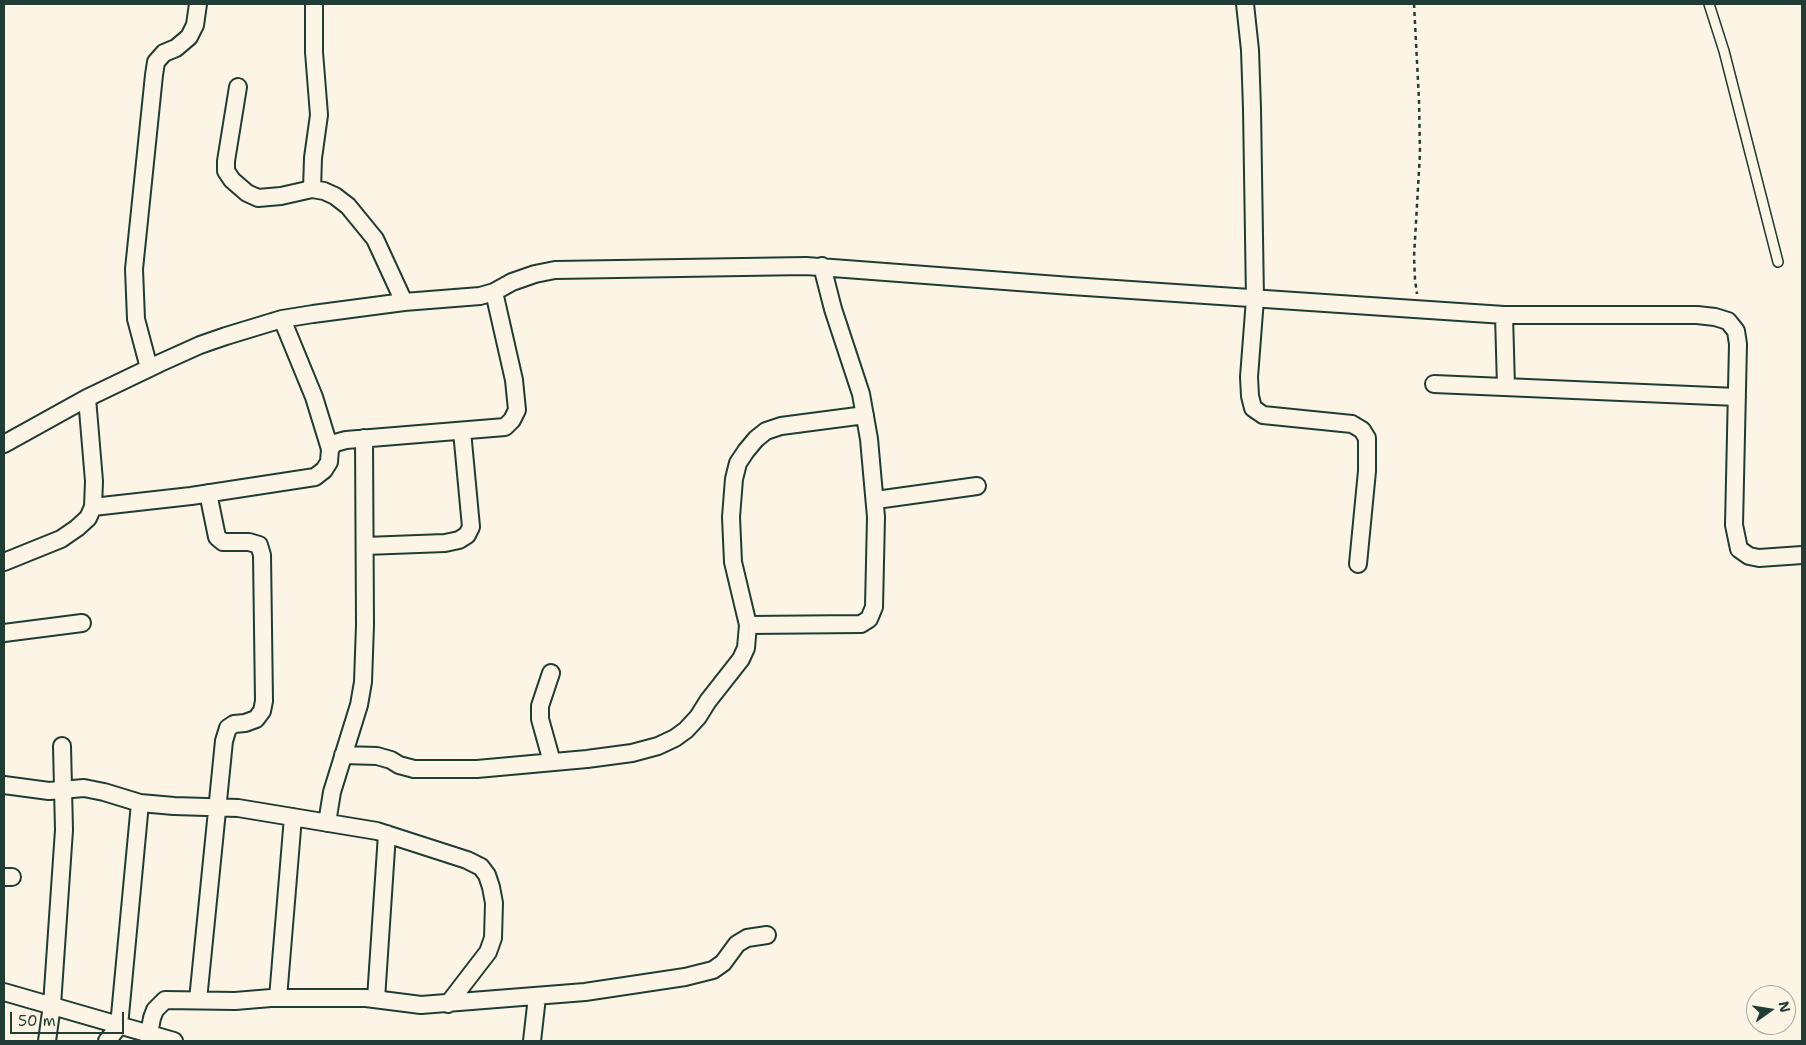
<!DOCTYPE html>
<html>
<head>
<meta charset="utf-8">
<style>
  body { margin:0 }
  #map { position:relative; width:1806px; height:1045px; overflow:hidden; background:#fcf5e5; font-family:"Shantell Sans",sans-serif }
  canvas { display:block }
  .frame { position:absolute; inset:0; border:5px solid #1f3d34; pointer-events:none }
  .north { position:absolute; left:1746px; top:985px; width:50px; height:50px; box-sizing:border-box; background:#fcf5e5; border:1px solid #a4ab9e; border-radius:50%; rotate:77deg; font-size:14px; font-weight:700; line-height:20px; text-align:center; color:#1f3d34 }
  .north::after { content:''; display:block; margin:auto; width:18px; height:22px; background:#1f3d34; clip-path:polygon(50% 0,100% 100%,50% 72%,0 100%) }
  .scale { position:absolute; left:10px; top:1012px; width:114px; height:22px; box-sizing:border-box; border:2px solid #1f3d34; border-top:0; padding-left:6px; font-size:15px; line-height:18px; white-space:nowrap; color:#1f3d34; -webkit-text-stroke:4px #fcf5e5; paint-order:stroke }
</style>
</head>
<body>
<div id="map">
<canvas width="1806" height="1045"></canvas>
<div class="frame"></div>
<div class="north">N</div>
<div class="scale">50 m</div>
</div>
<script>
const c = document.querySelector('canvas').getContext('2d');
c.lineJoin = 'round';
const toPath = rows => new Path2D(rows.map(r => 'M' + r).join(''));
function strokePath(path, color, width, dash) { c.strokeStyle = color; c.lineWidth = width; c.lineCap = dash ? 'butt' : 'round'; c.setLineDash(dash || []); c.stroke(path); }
const path = toPath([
  [1414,4,1419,100,1420,153,1414,257,1415,280,1417,294]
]);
const service = toPath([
  [1709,4,1724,51,1778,262]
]);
const minor = toPath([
  [1245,4,1250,50,1252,109,1255,299,1249,377,1250,396,1253,408,1263,415,1352,424,1362,430,1367,438,1367,471,1358,564],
  [238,87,226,161,226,171,232,180,247,193,258,198,281,196,312,189,324,191,335,196,348,206,375,239,404,302],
  [312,189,313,158,319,115,314,52,314,4],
  [1504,315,1506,387],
  [282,319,314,397,330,449],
  [149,368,136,319,134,269,154,75,156,62,164,53,176,48,189,37,195,25,198,4],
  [1434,384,1737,397],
  [4,444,87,398,160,363,200,345,226,336,282,319,313,314,404,302,480,296,494,292,512,282,535,274,555,270,806,266,1071,286,1504,315,1697,315,1715,317,1728,321,1736,331,1738,344,1734,525,1739,549,1749,556,1759,558,1802,555],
  [876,500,977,486],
  [93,507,191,496,315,477,324,470,329,462,330,449,335,443,346,440,505,427,512,420,517,410,514,380,494,292],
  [365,546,445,543,459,540,467,535,471,527,462,431],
  [4,562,61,539,77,528,88,518,93,507,94,481,87,398],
  [748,625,861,624,869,619,874,607,876,517,869,439,861,394,833,309,822,266],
  [4,633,82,623],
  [551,673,540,706,540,719,552,762],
  [343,755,377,756,391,760,399,765,414,769,477,769,587,759,632,753,658,746,675,738,686,730,698,717,708,701,741,659,746,648,748,625,733,562,731,517,734,479,738,463,746,451,756,439,766,431,781,426,865,415],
  [4,785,49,791,84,788,104,792,140,803,174,806,238,808,377,831,467,860,481,867,487,875,491,887,494,903,493,938,488,952,448,1004],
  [327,823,332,792,359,705,363,682,365,625,364,438],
  [4,877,12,877],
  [4,992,174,1041],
  [278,998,293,817],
  [376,999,387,834],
  [198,1000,224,741,228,728,234,724,245,723,256,719,262,711,264,701,262,555,259,545,249,542,223,542,217,537,208,493],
  [149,1034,152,1018,155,1010,165,1000,235,1001,271,998,366,998,421,1005,585,992,685,977,713,970,723,963,737,944,747,938,767,935],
  [47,1041,52,1005,64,830,62,746],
  [107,1041,119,1026,140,803],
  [532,1041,537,997]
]);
strokePath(service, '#1f3d34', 12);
strokePath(minor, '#1f3d34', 20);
strokePath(path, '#1f3d34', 2.5, [4, 4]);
strokePath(service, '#fcf5e5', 9);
strokePath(minor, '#fcf5e5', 16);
</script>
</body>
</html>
